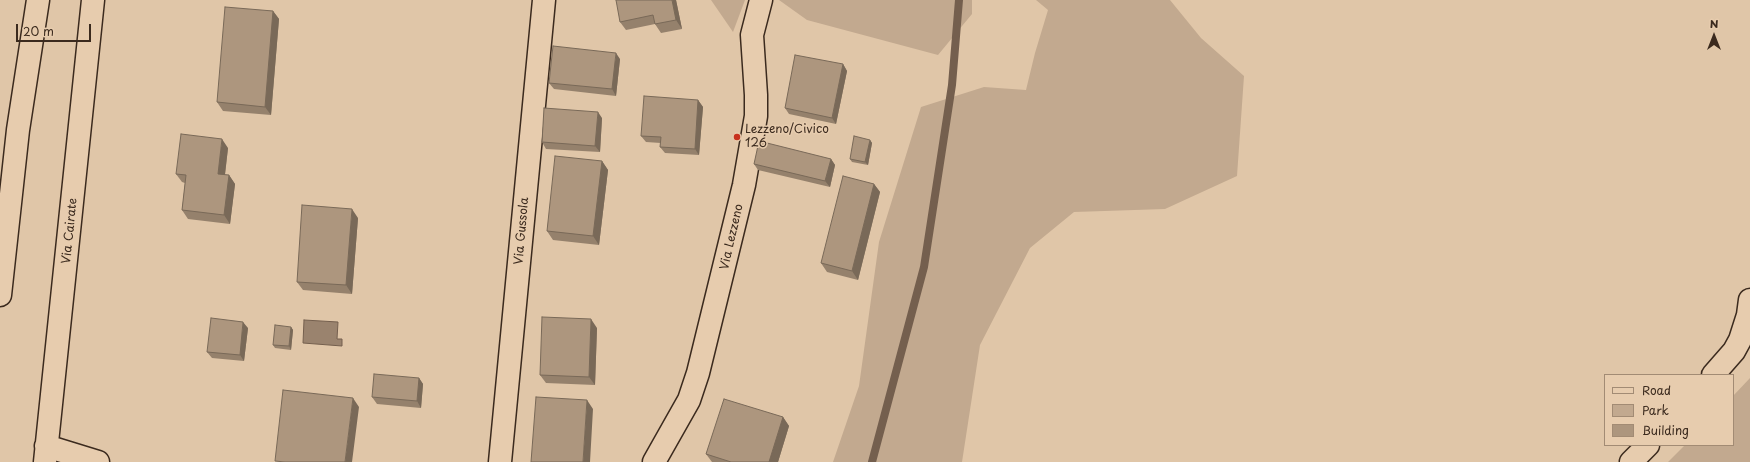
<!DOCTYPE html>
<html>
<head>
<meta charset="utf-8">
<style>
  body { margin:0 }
  #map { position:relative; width:1750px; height:462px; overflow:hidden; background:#e0c6a8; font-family:"Playpen Sans",sans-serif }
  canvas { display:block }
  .legend { position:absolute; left:1604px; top:374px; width:130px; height:72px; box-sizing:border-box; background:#e7ccae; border:1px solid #a28b74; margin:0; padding:5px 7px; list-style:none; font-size:12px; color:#3b2a1e }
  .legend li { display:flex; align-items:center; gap:8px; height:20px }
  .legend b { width:20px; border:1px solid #a28b74 }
  .north { position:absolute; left:1694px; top:16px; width:40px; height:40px; -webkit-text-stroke:3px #e7ccae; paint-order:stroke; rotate:0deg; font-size:11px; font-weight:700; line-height:16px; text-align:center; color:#3b2a1e }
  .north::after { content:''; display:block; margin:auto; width:14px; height:18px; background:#3b2a1e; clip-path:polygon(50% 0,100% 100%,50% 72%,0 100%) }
  .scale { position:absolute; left:16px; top:24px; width:75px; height:18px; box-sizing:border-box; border:2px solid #3b2a1e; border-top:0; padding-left:5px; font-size:12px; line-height:14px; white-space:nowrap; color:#3b2a1e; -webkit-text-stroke:3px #e7ccae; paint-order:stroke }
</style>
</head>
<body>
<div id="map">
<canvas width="1750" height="462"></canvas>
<ul class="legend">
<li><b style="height:5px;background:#e7ccae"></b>Road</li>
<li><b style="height:11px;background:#c2a98f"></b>Park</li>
<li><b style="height:11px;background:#ad967e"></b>Building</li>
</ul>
<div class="north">N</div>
<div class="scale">20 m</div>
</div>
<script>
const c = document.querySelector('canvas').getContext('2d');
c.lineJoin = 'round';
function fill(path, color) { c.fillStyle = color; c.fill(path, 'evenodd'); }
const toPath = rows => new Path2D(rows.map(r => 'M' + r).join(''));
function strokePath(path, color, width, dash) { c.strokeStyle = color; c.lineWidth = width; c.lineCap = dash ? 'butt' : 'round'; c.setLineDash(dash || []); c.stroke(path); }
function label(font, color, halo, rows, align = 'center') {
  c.font = font + ' "Playpen Sans",sans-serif'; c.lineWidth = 3; c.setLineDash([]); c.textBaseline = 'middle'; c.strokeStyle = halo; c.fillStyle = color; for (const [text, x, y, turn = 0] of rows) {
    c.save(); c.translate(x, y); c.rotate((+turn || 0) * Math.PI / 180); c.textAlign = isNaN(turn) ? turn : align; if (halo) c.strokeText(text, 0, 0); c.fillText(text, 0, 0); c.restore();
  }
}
const green = toPath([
  [711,0,745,0,733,32],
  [779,0,972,0,972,14,938,55,807,20],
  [1036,0,1170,0,1201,38,1244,76,1237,176,1165,209,1074,212,1030,248,980,345,962,462,833,462,859,386,879,242,921,107,984,87,1026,90,1035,53,1048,10],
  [1750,378,1750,462,1668,462,1685,445,1733,445,1733,396]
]);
const water = toPath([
  [304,320,338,322,337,339,342,339,342,346,303,343,304,320]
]);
const stream = toPath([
  [872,462,924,267,952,85,959,0]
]);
const minor = toPath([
  [1713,375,1734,351,1740,340,1748,315,1750,300],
  [46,446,98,462],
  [45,462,93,0],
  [500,462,544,0],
  [654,462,689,400,698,373,744,185,756,116,756,95,752,35,761,0],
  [1631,462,1648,445]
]);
const highway = toPath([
  [0,295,18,130,38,0]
]);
const wall = toPath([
  [676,0,682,29,661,33,655,24,626,30,620,22],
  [273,11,279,19,271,115,223,111,217,102],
  [620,59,616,96,554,89,549,83],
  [843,64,847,71,836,124,789,114,785,108],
  [698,100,703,107,699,155,665,153,660,147,661,143,646,142,641,136],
  [602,118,600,152,546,149,542,142],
  [870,140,872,143,868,165,852,162,850,159],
  [228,148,225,175,229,175,235,184,230,224,188,219,182,210,185,183,182,182,176,174],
  [831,159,835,165,830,187,758,170,754,164],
  [602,161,608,170,599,245,553,240,547,231],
  [874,184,880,192,858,280,827,272,821,263],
  [358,218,352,294,303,290,297,282],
  [291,327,293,330,291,350,275,348,273,345],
  [248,328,244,361,212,358,207,352],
  [597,328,595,385,546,383,540,375],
  [419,378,423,384,421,408,377,404,372,397],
  [783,417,789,426,778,462,712,462,706,454]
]);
const shadedWall = toPath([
  [672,0,676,0,682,29,676,20],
  [273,11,279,19,271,115,265,107],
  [616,53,620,59,616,96,612,89],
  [843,64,847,71,836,124,832,118],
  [698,100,703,107,699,155,695,149],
  [598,112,602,118,600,152,595,146],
  [222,139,228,148,224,182,218,174],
  [870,140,872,143,868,165,865,162],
  [831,159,835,165,830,187,825,181],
  [602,161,608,170,599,245,593,236],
  [229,175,235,184,230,224,224,215],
  [874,184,880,192,858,280,852,271],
  [352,209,358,218,352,294,346,285],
  [591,319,597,328,595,385,589,377],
  [243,322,248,328,244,361,240,355],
  [291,327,293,330,291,350,289,346],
  [419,378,423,384,421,408,417,401],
  [353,398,359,407,352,462,345,462],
  [587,400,593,409,590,462,583,462],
  [783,417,789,426,778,462,769,462]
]);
const building = toPath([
  [616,0,672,0,676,20,655,24,653,15,620,22,616,0],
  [225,7,273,11,265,107,217,102,225,7],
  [553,46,616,53,612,89,549,83,553,46],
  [795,55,843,64,832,118,785,108,795,55],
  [644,96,698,100,695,149,660,147,661,137,641,136,644,96],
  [544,108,598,112,595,146,542,142,544,108],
  [181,134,222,139,218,174,229,175,224,215,182,210,186,175,176,174,181,134],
  [854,136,870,140,865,162,850,159,854,136],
  [759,141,831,159,825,181,754,164,759,141],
  [555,156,602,161,593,236,547,231,555,156],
  [843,176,874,184,852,271,821,263,843,176],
  [302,205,352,209,346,285,297,282,302,205],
  [542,317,591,319,589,377,540,375,542,317],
  [211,318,243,322,240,355,207,352,211,318],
  [275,325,291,327,289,346,273,345,275,325],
  [374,374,419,378,417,401,372,397,374,374],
  [283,390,353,398,345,462,285,462,275,461,283,390],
  [536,397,587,400,583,462,531,462,536,397],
  [724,399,783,417,769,462,731,462,706,454,724,399]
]);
const markers = [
  [737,137,4,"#c8321e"]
];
const poiNames = [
  ["Lezzeno/Civico",745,130],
  ["126",745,144]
];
const streetNames = [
  ["Via Cairate",70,231,-84],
  ["Via Gussola",522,231,-85],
  ["Via Lezzeno",732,237,-77]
];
fill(green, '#c2a98f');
fill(water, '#9a836e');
strokePath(water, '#745f4e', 1);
strokePath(stream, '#745f4e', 8);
strokePath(minor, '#3b2a1e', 25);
strokePath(highway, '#3b2a1e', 25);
strokePath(minor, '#e7ccae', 22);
strokePath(highway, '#e7ccae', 22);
fill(wall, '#95816c');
fill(shadedWall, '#796958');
fill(building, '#ad967e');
strokePath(building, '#796958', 1);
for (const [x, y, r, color] of markers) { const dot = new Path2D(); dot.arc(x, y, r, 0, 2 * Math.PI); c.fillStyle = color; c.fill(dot); strokePath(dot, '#e7ccae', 1.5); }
label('12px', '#3b2a1e', '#e7ccae', poiNames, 'left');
label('12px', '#3b2a1e', '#e7ccae', streetNames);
</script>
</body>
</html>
